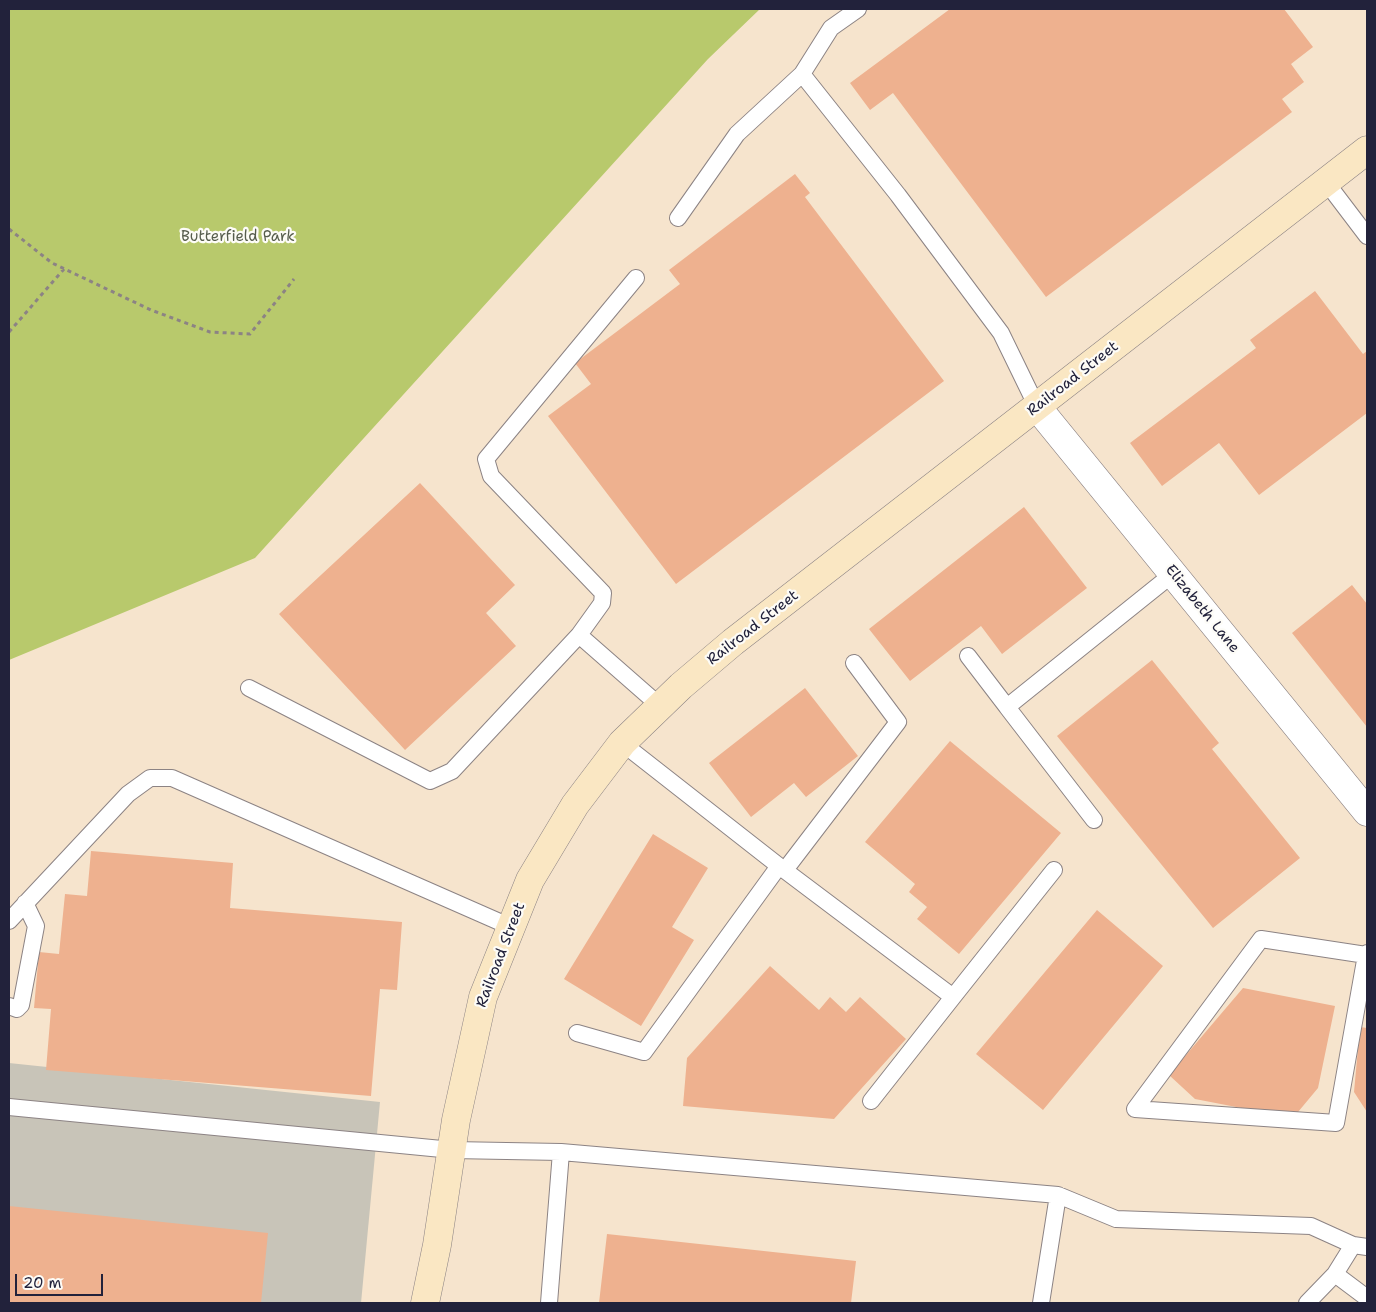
<!DOCTYPE html>
<html>
<head>
<meta charset="utf-8">
<style>
  body { margin:0 }
  #map { position:relative; width:1376px; height:1312px; overflow:hidden; background:#f6e4cd; font-family:"Shantell Sans",sans-serif }
  canvas { display:block }
  .frame { position:absolute; inset:0; border:10px solid #22223b; pointer-events:none }
  .scale { position:absolute; left:15px; top:1274px; width:88px; height:22px; box-sizing:border-box; border:2px solid #22223b; border-top:0; padding-left:6px; font-size:15px; line-height:18px; white-space:nowrap; color:#22223b; -webkit-text-stroke:4px #fdfcf7; paint-order:stroke }
</style>
</head>
<body>
<div id="map">
<canvas width="1376" height="1312"></canvas>
<div class="frame"></div>
<div class="scale">20 m</div>
</div>
<script>
const c = document.querySelector('canvas').getContext('2d');
c.lineJoin = 'round';
function fill(path, color) { c.fillStyle = color; c.fill(path, 'evenodd'); }
const toPath = rows => new Path2D(rows.map(r => 'M' + r).join(''));
function strokePath(path, color, width, dash) { c.strokeStyle = color; c.lineWidth = width; c.lineCap = dash ? 'butt' : 'round'; c.setLineDash(dash || []); c.stroke(path); }
function label(font, color, halo, rows, align = 'center') {
  c.font = font + ' "Shantell Sans",sans-serif'; c.lineWidth = 4.5; c.setLineDash([]); c.textBaseline = 'middle'; c.strokeStyle = halo; c.fillStyle = color; for (const [text, x, y, turn = 0] of rows) {
    c.save(); c.translate(x, y); c.rotate((+turn || 0) * Math.PI / 180); c.textAlign = isNaN(turn) ? turn : align; if (halo) c.strokeText(text, 0, 0); c.fillText(text, 0, 0); c.restore();
  }
}
const industrial = toPath([
  [9,1063,380,1102,361,1303,9,1303]
]);
const green = toPath([
  [9,9,760,9,708,59,255,558,9,660]
]);
const building = toPath([
  [950,9,1284,9,1313,47,1291,64,1304,82,1282,99,1292,112,1046,297,893,93,870,110,850,83],
  [795,174,810,193,805,197,944,381,676,584,548,416,591,384,575,363,680,284,669,270],
  [1315,291,1363,354,1367,351,1367,413,1259,495,1219,443,1162,486,1130,443,1256,348,1250,340],
  [420,483,515,585,486,613,516,646,405,750,279,614],
  [1024,507,1087,588,1002,654,981,626,910,681,869,629],
  [1352,585,1367,604,1367,727,1292,633],
  [1152,660,1219,743,1212,749,1300,858,1213,928,1057,736],
  [805,688,858,756,806,797,794,783,751,817,709,763],
  [950,741,1061,833,959,954,917,919,927,907,909,892,915,884,865,842],
  [653,834,708,868,672,927,694,940,641,1026,564,979],
  [91,851,233,863,230,908,402,922,397,990,380,989,371,1096,46,1070,51,1009,34,1008,39,952,59,954,65,894,87,896],
  [1097,910,1163,966,1043,1110,976,1054],
  [770,966,819,1010,830,997,846,1012,860,997,906,1039,834,1119,683,1106,687,1058],
  [1243,988,1335,1006,1318,1088,1293,1118,1195,1099,1169,1075],
  [1360,1027,1367,1028,1367,1112,1354,1092],
  [9,1206,268,1233,261,1303,9,1303],
  [607,1234,856,1261,851,1303,599,1303]
]);
const path = toPath([
  [9,229,52,263,151,310,210,332,250,334,294,279],
  [9,332,64,269]
]);
const service = toPath([
  [802,74,831,28,858,9],
  [1326,182,1367,236],
  [678,218,737,134,802,74,898,195,1001,333,1037,407],
  [579,635,602,603,603,593,491,476,486,459,636,278],
  [968,656,1007,707],
  [249,688,430,781,452,771,579,635,660,706],
  [622,743,779,866,953,997,871,1101],
  [1094,820,1007,707,1174,573],
  [785,870,898,722,854,663],
  [9,921,128,794,150,778,172,778,511,927],
  [1367,953,1366,955,1336,1123,1135,1109,1261,939,1366,955,1367,955],
  [953,997,1054,870],
  [9,1006,17,1009,21,1005,36,926,25,903],
  [577,1033,644,1052,779,866],
  [9,1107,452,1150,561,1152,1058,1195,1041,1303],
  [1058,1195,1116,1219,1311,1226,1353,1245],
  [1335,1274,1367,1298],
  [549,1303,561,1152],
  [1307,1303,1335,1274,1353,1245,1367,1247]
]);
const minor = toPath([
  [1037,407,1367,812]
]);
const secondary = toPath([
  [425,1303,437,1245,456,1120,483,997,530,880,575,805,622,743,681,686,733,642,1367,150]
]);
const parkNames = [
  ["Butterfield Park",238,237]
];
const streetNames = [
  ["Railroad Street",1073,379,-38],
  ["Elizabeth Lane",1202,609,51],
  ["Railroad Street",753,628,-38],
  ["Railroad Street",501,955,-69]
];
fill(industrial, '#c8c4b8');
fill(green, '#b8c96c');
fill(building, '#eeb18f');
strokePath(service, '#8c8384', 18);
strokePath(minor, '#8c8384', 29);
strokePath(secondary, '#8c8384', 29);
strokePath(path, '#8c8384', 3, [4, 4]);
strokePath(service, '#fff', 16);
strokePath(minor, '#fff', 28);
strokePath(secondary, '#fae7c3', 28);
label('15px', '#565c4c', '#fdfcf7', parkNames);
label('15px', '#22223b', '#fdfcf7', streetNames);
</script>
</body>
</html>
